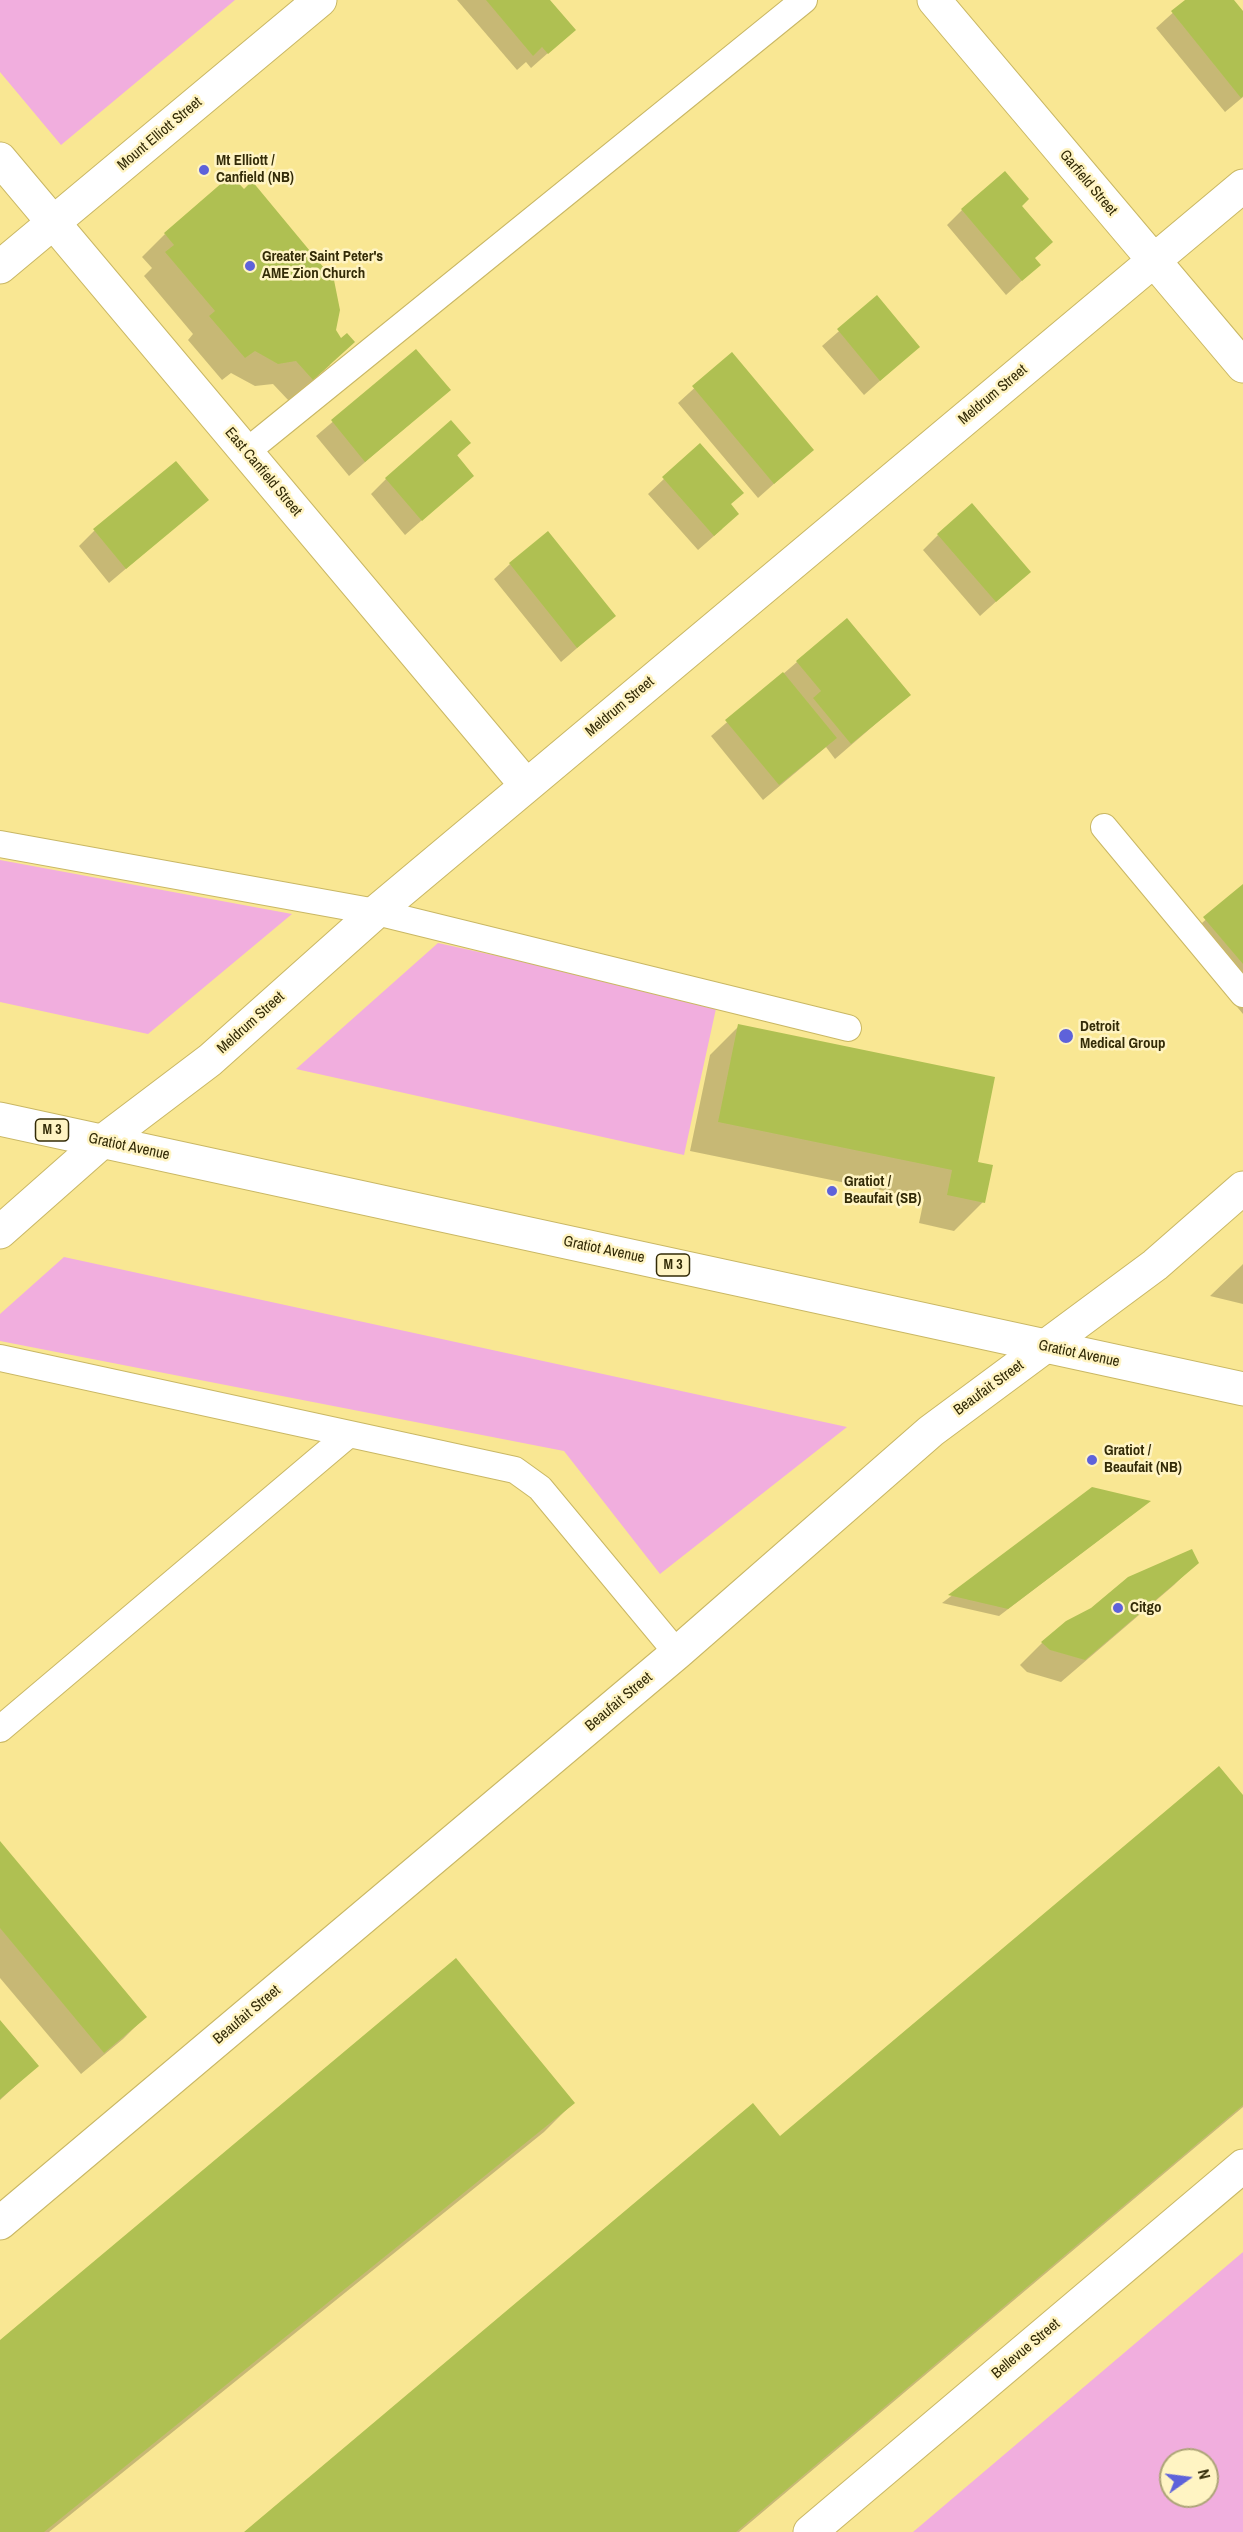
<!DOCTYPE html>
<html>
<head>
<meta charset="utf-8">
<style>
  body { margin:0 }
  #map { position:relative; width:1243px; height:2532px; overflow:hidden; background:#f9e793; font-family:"Archivo Narrow",sans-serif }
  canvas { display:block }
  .north { position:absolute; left:1159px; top:2448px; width:60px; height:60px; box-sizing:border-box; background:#fff4c3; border:2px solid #ada478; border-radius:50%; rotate:76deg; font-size:16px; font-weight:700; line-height:24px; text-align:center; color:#332b07 }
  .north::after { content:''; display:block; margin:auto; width:21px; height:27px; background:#5e62da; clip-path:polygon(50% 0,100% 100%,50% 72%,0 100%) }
</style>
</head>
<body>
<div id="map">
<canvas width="1243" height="2532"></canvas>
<div class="north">N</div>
</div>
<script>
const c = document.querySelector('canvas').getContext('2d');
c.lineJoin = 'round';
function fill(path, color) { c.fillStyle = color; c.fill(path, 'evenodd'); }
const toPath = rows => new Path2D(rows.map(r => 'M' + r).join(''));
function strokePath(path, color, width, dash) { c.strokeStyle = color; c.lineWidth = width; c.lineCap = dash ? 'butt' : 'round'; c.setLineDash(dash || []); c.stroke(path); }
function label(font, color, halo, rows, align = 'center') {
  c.font = font + ' "Archivo Narrow",sans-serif'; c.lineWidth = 5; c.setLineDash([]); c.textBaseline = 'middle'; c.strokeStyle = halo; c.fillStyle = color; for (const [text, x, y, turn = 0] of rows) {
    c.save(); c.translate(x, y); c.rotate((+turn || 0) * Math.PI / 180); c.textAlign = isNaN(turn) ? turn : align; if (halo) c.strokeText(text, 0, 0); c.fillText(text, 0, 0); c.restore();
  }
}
const green = toPath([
  [0,0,235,0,61,145,0,72],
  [0,860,292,914,148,1034,0,1002],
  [438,943,717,1004,684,1155,296,1069],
  [64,1257,847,1427,660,1574,564,1451,0,1341,0,1314],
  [1243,2252,1243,2532,913,2532],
  [1171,2460,1207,2460,1207,2496,1171,2496]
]);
const shadow = toPath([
  [457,0,548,0,574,30,531,68,526,62,517,70],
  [1187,0,1232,0,1243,14,1243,97,1225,112,1156,28],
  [1021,206,1034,259,1039,265,1006,295,947,225,962,210],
  [165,234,330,365,289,401,273,384,255,386,231,373,222,380,188,340,193,334,144,276,152,268,142,257],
  [877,298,918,347,864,395,822,346],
  [416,351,449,390,349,476,316,436],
  [732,354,812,450,758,498,678,403],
  [469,443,456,457,472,476,405,535,371,494,386,479],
  [700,445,730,505,722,529,698,550,648,494],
  [207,500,109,583,79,546,94,531],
  [938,535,1029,572,980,616,923,550],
  [510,564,614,616,561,662,494,579],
  [797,662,909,695,835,759,826,747,763,800,711,736],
  [1243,886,1243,1014,1182,941],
  [739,1026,976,1163,983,1202,954,1231,919,1223,924,1199,690,1151,710,1055],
  [1243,1264,1243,1304,1210,1296,1238,1269],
  [1093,1489,1141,1508,999,1616,942,1603],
  [1197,1562,1174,1585,1061,1682,1027,1672,1020,1665,1042,1643],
  [1243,1798,1243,2107,739,2532,247,2532],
  [0,1844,145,2017,123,2039,81,2074,0,1978],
  [0,2023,37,2066,0,2100],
  [573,2103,544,2132,49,2532,0,2532,0,2342]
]);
const building = toPath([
  [486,0,550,0,576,30,548,54,542,47,533,56],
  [1185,0,1234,0,1243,11,1243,96,1241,98,1171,11],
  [1005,171,1029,199,1022,206,1053,242,1035,258,1041,265,1022,281,961,209],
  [231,175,244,189,252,181,334,280,340,310,336,330,341,338,347,333,355,342,313,380,296,361,278,364,255,351,245,358,209,316,215,311,165,252,174,245,164,233],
  [877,295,920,347,880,381,837,329],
  [416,349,451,390,365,462,331,420],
  [732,352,814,450,774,484,692,386],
  [451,420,471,443,457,455,474,476,422,521,385,478],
  [700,443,744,493,731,504,739,514,714,536,662,477],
  [176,461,209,500,126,569,93,529],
  [972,503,1031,572,996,602,937,534],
  [548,531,616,616,577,648,509,563],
  [847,618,911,695,851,744,813,698,821,691,796,661],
  [783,672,837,738,779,785,725,720],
  [1243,884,1243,964,1203,917],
  [738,1024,995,1077,978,1162,993,1165,985,1203,947,1195,952,1170,718,1122],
  [1092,1487,1151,1501,1008,1609,948,1595],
  [1192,1549,1199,1563,1085,1660,1050,1650,1041,1642,1066,1621,1091,1608,1128,1577],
  [1219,1766,1243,1795,1243,2105,736,2532,244,2532,753,2103,780,2136],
  [0,1841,147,2017,104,2053,0,1928],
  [456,1958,575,2103,44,2532,0,2532,0,2340],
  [0,2020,39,2066,0,2099]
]);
const lane = toPath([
  [246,452,804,0],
  [1104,827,1243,994],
  [0,844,376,912,848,1028],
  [0,1358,515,1470,540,1488,677,1653],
  [0,1729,349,1434]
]);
const street = toPath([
  [934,0,1243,366],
  [0,159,526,785],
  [0,1232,103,1141,210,1060,376,912,1243,186],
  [0,2223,677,1653,931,1431,1155,1265,1243,1188],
  [810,2532,1243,2166]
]);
const secondary = toPath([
  [0,267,320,0]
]);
const primary = toPath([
  [0,1119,1243,1389]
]);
const markers = [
  [204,170,6,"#5e62da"],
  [250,266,6,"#5e62da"],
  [1066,1036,8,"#5e62da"],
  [832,1191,6,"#5e62da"],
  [1092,1460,6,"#5e62da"],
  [1118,1608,6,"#5e62da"]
];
const shields = [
  [52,1130,33],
  [673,1265,33]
];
const shieldNames = [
  ["M 3",52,1130],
  ["M 3",673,1265]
];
const streetNames = [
  ["Mount Elliott Street",160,134,-40],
  ["Garfield Street",1088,183,50],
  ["Meldrum Street",993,395,-40],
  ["East Canfield Street",263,472,50],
  ["Meldrum Street",620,707,-40],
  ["Meldrum Street",251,1023,-42],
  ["Gratiot Avenue",129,1147,12],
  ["Gratiot Avenue",604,1250,12],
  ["Gratiot Avenue",1079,1354,12],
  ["Beaufait Street",989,1388,-36],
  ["Beaufait Street",619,1702,-40],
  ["Beaufait Street",247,2015,-40],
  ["Bellevue Street",1026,2349,-40]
];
const poiNames = [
  ["Mt Elliott /",216,161],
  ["Canfield (NB)",216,178],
  ["Greater Saint Peter's",262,257],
  ["AME Zion Church",262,274],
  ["Detroit",1080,1027],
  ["Medical Group",1080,1044],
  ["Gratiot /",844,1182],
  ["Beaufait (SB)",844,1199],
  ["Gratiot /",1104,1451],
  ["Beaufait (NB)",1104,1468],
  ["Citgo",1130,1608]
];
fill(green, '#f1aede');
fill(shadow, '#0003');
fill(building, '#afc052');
strokePath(lane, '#c9b764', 28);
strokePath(street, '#c9b764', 35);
strokePath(secondary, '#c9b764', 35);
strokePath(primary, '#c9b764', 35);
strokePath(lane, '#fff', 26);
strokePath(street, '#fff', 33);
strokePath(secondary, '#fff', 33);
strokePath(primary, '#fff', 33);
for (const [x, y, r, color] of markers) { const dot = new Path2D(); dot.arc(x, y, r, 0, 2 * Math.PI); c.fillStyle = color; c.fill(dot); strokePath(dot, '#fff4c3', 2); }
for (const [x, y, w] of shields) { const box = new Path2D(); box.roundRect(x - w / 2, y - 11, w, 22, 4.5); c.fillStyle = '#fff4c3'; c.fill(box); strokePath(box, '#332b07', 1.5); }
label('bold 14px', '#332b07', null, shieldNames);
label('15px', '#332b07', '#fff4c3', streetNames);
label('bold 15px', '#332b07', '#fff4c3', poiNames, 'left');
</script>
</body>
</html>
